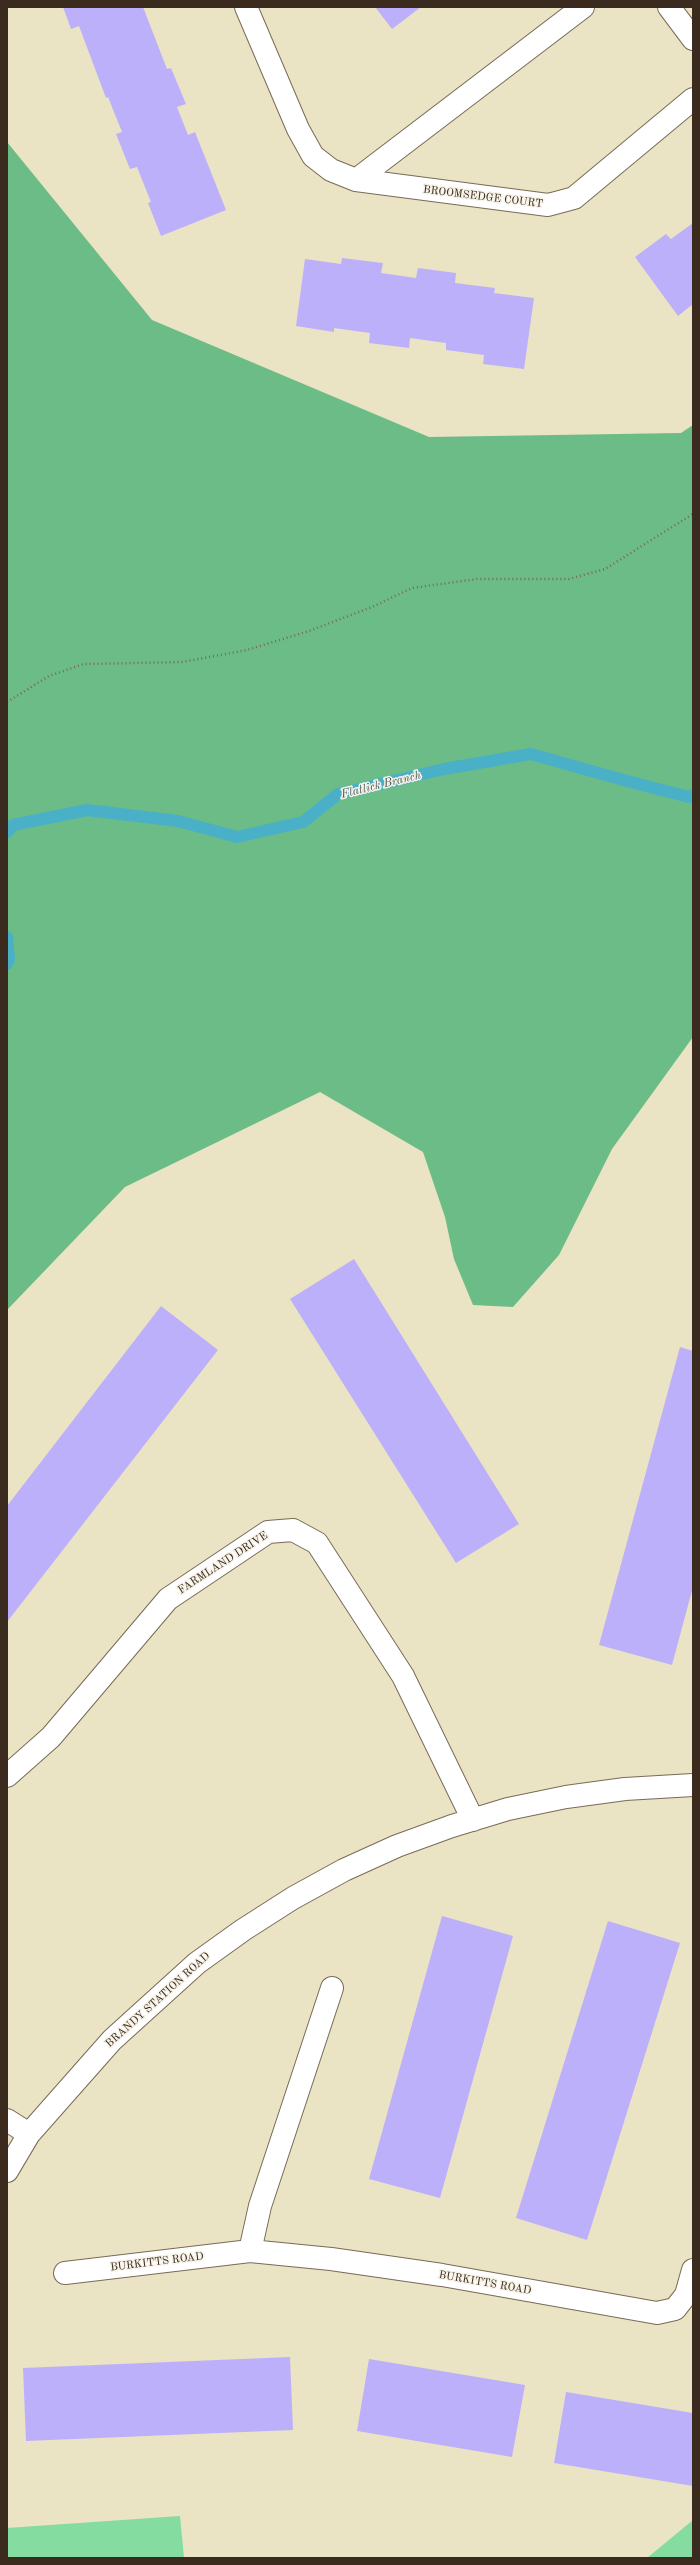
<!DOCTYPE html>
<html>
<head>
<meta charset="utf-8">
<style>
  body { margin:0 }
  #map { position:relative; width:700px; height:2565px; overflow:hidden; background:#eae3c4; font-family:"Old Standard TT",serif }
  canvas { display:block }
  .frame { position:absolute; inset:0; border:8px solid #3b2a1e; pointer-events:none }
</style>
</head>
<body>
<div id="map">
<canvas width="700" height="2565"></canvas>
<div class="frame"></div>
</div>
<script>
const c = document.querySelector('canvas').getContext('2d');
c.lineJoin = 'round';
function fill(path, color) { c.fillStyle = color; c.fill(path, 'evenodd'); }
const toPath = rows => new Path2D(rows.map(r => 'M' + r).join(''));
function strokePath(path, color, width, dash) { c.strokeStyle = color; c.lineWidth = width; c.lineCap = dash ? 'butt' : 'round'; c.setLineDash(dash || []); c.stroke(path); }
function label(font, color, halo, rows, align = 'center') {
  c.font = font + ' "Old Standard TT",serif'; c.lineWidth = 3; c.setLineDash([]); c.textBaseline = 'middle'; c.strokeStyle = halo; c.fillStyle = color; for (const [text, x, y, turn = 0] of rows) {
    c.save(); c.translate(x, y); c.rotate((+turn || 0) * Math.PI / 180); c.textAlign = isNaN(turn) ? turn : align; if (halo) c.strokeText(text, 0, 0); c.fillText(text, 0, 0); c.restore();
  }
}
const green = toPath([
  [180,2516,184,2558,7,2558,7,2528],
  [693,2520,693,2558,647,2558]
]);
const forest = toPath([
  [7,142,152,320,429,437,681,433,693,425,693,1037,612,1149,559,1255,513,1307,473,1305,454,1259,445,1217,423,1152,320,1092,125,1187,7,1310]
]);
const stream = toPath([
  [7,832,13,825,87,810,178,821,237,837,303,822,338,794,444,769,531,754,627,781,689,797,693,795],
  [7,937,9,959,7,964]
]);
const building = toPath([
  [63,7,143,7,167,69,171,68,186,104,177,107,188,135,195,132,226,210,161,236,148,203,151,202,137,167,130,169,116,134,122,132,108,97,106,98,79,26,71,29],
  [375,7,421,7,392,29],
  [693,223,693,304,678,316,635,257,666,234,671,239],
  [342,258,383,263,381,273,416,278,418,268,456,273,455,283,495,288,494,293,534,298,524,369,483,364,484,355,446,350,446,343,410,338,409,348,369,343,370,333,334,328,334,332,296,326,305,259,341,264],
  [354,1259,519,1524,456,1563,290,1299],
  [161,1306,218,1350,7,1622,7,1506],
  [680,1347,693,1351,693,1587,672,1665,599,1645],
  [442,1916,513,1936,440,2198,369,2179],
  [608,1921,680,1943,587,2240,516,2218],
  [290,2357,293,2430,26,2441,23,2368],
  [369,2359,525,2385,512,2457,357,2431],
  [566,2392,693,2413,693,2486,554,2463]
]);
const path = toPath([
  [7,702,49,676,84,664,182,662,247,650,309,631,372,607,412,588,477,579,569,579,605,569,693,514]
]);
const minor = toPath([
  [246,7,298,129,313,156,331,170,356,180,548,205,574,198,693,99],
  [669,7,693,39],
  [356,180,583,7],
  [7,1776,51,1737,168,1599,268,1532,293,1530,317,1543,403,1676,473,1820],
  [7,2120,29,2134],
  [7,2171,29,2134,112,2040,197,1963,243,1930,293,1898,344,1870,397,1846,452,1826,508,1809,566,1797,625,1789,693,1785],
  [250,2251,260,2206,332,1988],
  [65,2273,250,2251,331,2259,442,2275,657,2313,675,2309,686,2295,693,2270]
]);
const streetNames = [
  ["BROOMSEDGE COURT",483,197,7],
  ["FARMLAND DRIVE",223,1563,-33],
  ["BRANDY STATION ROAD",158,2000,-42],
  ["BURKITTS ROAD",157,2262,-7],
  ["BURKITTS ROAD",485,2283,10]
];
const waterNames = [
  ["Flatlick Branch",381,785,-14]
];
fill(green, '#84dca0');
fill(forest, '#6bbc86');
strokePath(stream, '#49b0c7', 12);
fill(building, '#bdb0fb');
strokePath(minor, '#786b58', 24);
strokePath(path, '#786b58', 2.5, [1, 3]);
strokePath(minor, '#fff', 22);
label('11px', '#3b2a1e', '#f7f3e8', streetNames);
label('italic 12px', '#405959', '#f7f3e8', waterNames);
</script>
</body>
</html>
